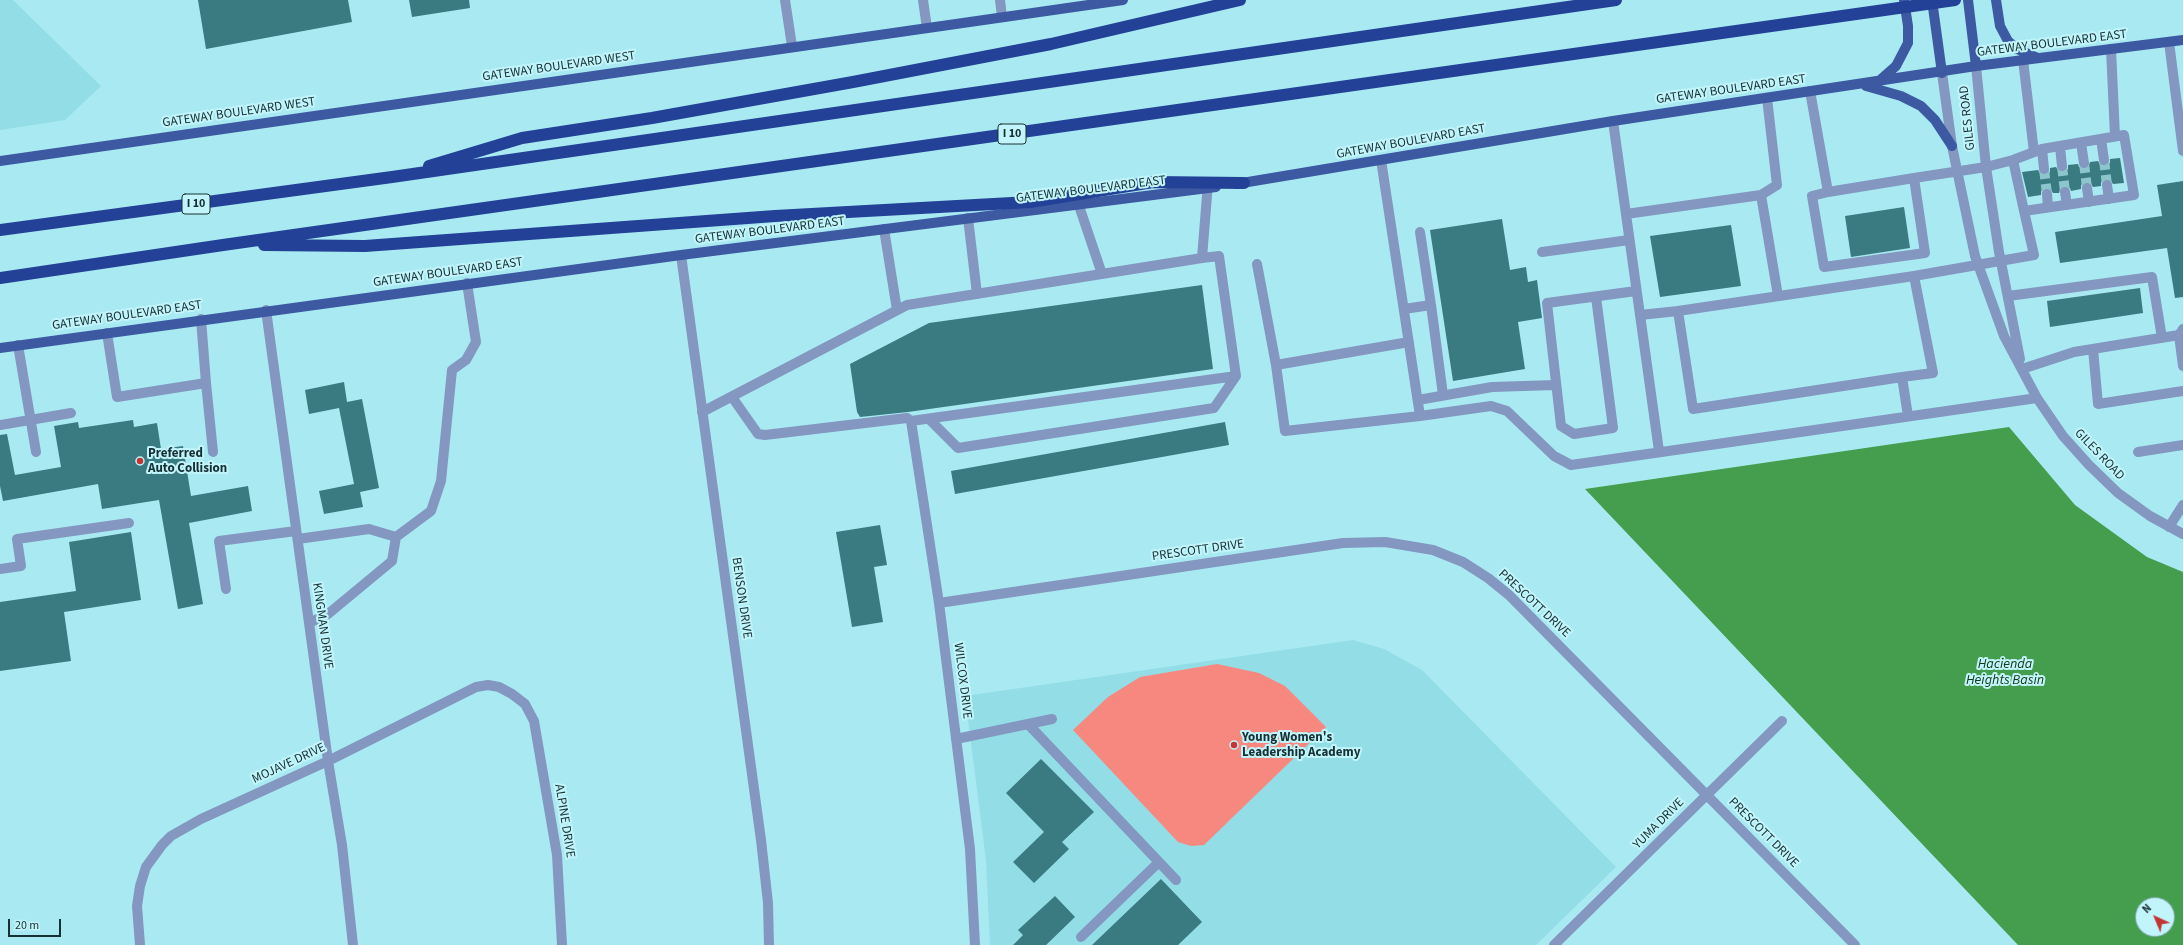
<!DOCTYPE html>
<html>
<head>
<meta charset="utf-8">
<style>
  body { margin:0 }
  #map { position:relative; width:2183px; height:945px; overflow:hidden; background:#a9eaf2; font-family:"Source Sans 3",sans-serif }
  canvas { display:block }
  .north { position:absolute; left:2135px; top:897px; width:40px; height:40px; box-sizing:border-box; background:#c2f5fb; border:1px solid #7da6ab; border-radius:50%; rotate:316deg; font-size:11px; font-weight:700; line-height:16px; text-align:center; color:#163033 }
  .north::after { content:''; display:block; margin:auto; width:14px; height:18px; background:#c33535; clip-path:polygon(50% 0,100% 100%,50% 72%,0 100%) }
  .scale { position:absolute; left:8px; top:919px; width:53px; height:18px; box-sizing:border-box; border:2px solid #163033; border-top:0; padding-left:5px; font-size:12px; line-height:14px; white-space:nowrap; color:#163033; -webkit-text-stroke:3px #c2f5fb; paint-order:stroke }
</style>
</head>
<body>
<div id="map">
<canvas width="2183" height="945"></canvas>
<div class="north">N</div>
<div class="scale">20 m</div>
</div>
<script>
const c = document.querySelector('canvas').getContext('2d');
c.lineJoin = 'round';
function fill(path, color) { c.fillStyle = color; c.fill(path, 'evenodd'); }
const toPath = rows => new Path2D(rows.map(r => 'M' + r).join(''));
function strokePath(path, color, width, dash) { c.strokeStyle = color; c.lineWidth = width; c.lineCap = dash ? 'butt' : 'round'; c.setLineDash(dash || []); c.stroke(path); }
function label(font, color, halo, rows, align = 'center') {
  c.font = font + ' "Source Sans 3",sans-serif'; c.lineWidth = 4; c.setLineDash([]); c.textBaseline = 'middle'; c.strokeStyle = halo; c.fillStyle = color; for (const [text, x, y, turn = 0] of rows) {
    c.save(); c.translate(x, y); c.rotate((+turn || 0) * Math.PI / 180); c.textAlign = isNaN(turn) ? turn : align; if (halo) c.strokeText(text, 0, 0); c.fillText(text, 0, 0); c.restore();
  }
}
const built = toPath([
  [0,0,13,0,101,86,65,120,0,130],
  [1353,640,1384,649,1422,670,1616,867,1536,945,990,945,986,860,965,696]
]);
const green = toPath([
  [1217,664,1259,673,1285,686,1326,727,1204,845,1191,846,1178,842,1073,730,1108,697,1140,677]
]);
const water = toPath([
  [2009,427,2075,505,2147,557,2183,572,2183,945,2018,945,1585,489],
  [2143,905,2167,905,2167,929,2143,929]
]);
const building = toPath([
  [198,0,348,0,352,22,206,49],
  [409,0,469,0,470,8,412,17],
  [2120,158,2124,183,2113,184,2110,179,2106,179,2101,182,2101,186,2093,187,2090,182,2086,182,2081,185,2081,189,2071,191,2070,188,2064,186,2061,187,2059,193,2053,193,2050,188,2046,188,2041,191,2041,195,2028,197,2022,172,2038,170,2041,175,2045,175,2050,172,2050,168,2056,167,2059,172,2063,172,2068,169,2068,165,2078,164,2079,167,2085,169,2088,168,2090,162,2098,161,2101,166,2105,166,2110,163,2110,159],
  [2183,181,2183,297,2175,298,2167,248,2060,263,2055,232,2162,216,2157,185],
  [1904,207,1910,248,1851,257,1845,216],
  [1502,219,1510,270,1526,267,1528,282,1537,280,1542,318,1518,322,1525,369,1453,381,1430,230],
  [1731,225,1741,286,1660,297,1650,236],
  [1202,285,1213,369,908,412,860,417,857,412,850,364,929,323],
  [2140,288,2143,313,2050,327,2047,301],
  [344,382,347,402,362,399,379,488,360,492,363,507,324,514,319,491,354,484,339,408,309,414,305,390],
  [133,420,134,427,157,423,161,449,183,446,191,496,248,486,252,511,189,523,203,604,178,609,159,500,102,509,98,484,3,501,0,486,0,435,7,434,15,475,61,467,54,426,78,422,79,428],
  [1225,422,1229,445,955,494,951,471],
  [880,525,887,565,874,567,883,622,852,627,836,532],
  [131,532,141,600,64,612,71,661,0,671,0,602,76,591,69,542],
  [1041,759,1094,812,1062,842,1069,849,1034,883,1013,862,1044,832,1006,793],
  [1161,879,1202,922,1178,945,1092,945],
  [1055,896,1075,917,1046,945,1013,945,1023,935,1018,930]
]);
const minorTunnel = toPath([
  [2104,160,2107,185],
  [2084,163,2087,188],
  [2062,166,2065,192],
  [2044,169,2047,194]
]);
const minor = toPath([
  [785,0,792,46],
  [923,0,927,28],
  [1000,0,1002,17],
  [2169,42,2183,151],
  [2111,49,2115,136],
  [2023,60,2034,152],
  [1976,66,1986,167,1999,252,2020,359],
  [1942,73,1952,146,1975,256,2004,336,2037,398,2063,436,2089,465,2118,493,2150,516,2183,534],
  [1810,91,1828,192,1812,196,1824,267,1925,253,1914,178,1828,192],
  [1613,121,1659,451],
  [2101,139,2104,160],
  [2081,143,2084,163],
  [2060,147,2062,166],
  [2042,149,2044,169],
  [2013,160,2024,211],
  [1914,178,1986,167,2013,160,2042,149,2124,135,2134,195,2024,211,2034,255,1914,276],
  [2107,185,2109,199],
  [2087,188,2089,202],
  [2065,192,2067,205],
  [2047,194,2048,207],
  [1761,195,1777,185,1767,98],
  [1076,197,1102,274],
  [1626,214,1761,195,1778,296],
  [968,218,977,294],
  [884,229,897,310],
  [1420,232,1431,305],
  [1542,252,1629,240],
  [681,255,761,840,768,903,769,945],
  [1257,264,1276,365,1285,431,1420,416,1381,160],
  [2008,296,2152,277,2162,338],
  [1596,297,1613,428,1574,434,1561,426,1547,303,1636,291],
  [1404,309,1431,305,1443,395],
  [266,310,328,761,342,845,353,945],
  [1640,315,1678,311],
  [201,319,206,383],
  [2183,329,2179,335,2183,366],
  [107,333,117,397,206,383,213,452],
  [18,345,36,452],
  [2093,349,2098,404,2183,391],
  [1276,365,1409,342],
  [2022,369,2074,352,2179,335],
  [1902,377,1693,409,1678,311,1914,276,1933,373,1902,377,1908,416],
  [732,397,758,434,765,435,907,418,911,421,1236,376,1219,256,1202,258],
  [1418,400,1492,387,1555,385],
  [702,412,907,305,1202,258,1208,183],
  [1420,416,1491,406,1507,411,1554,456,1571,465,2037,398],
  [929,419,958,448,1214,408,1236,376],
  [911,421,939,603,970,849,975,945],
  [0,425,71,413],
  [2138,452,2183,445],
  [2169,527,2183,505],
  [298,539,369,529,396,537,431,511,441,481,452,370,466,360,476,342,467,283],
  [0,569,21,566,17,539,129,523],
  [226,589,219,541,296,531],
  [939,603,1343,543,1385,542,1433,550,1463,562,1488,578,1509,595,1855,945],
  [309,623,328,614,392,561,396,537],
  [1028,724,1176,880],
  [956,739,1052,719],
  [1081,937,1159,862],
  [140,945,137,906,140,886,146,867,162,845,171,836,201,819,328,761,476,687,488,685,499,687,512,694,525,704,534,721,557,855,562,945],
  [1554,945,1782,721]
]);
const major = toPath([
  [1932,0,1942,73],
  [1968,0,1976,66],
  [1996,0,2000,26,2008,41,2017,49,2038,58],
  [1879,81,1896,66,1908,43,1908,26,1904,0],
  [1866,86,1901,96,1921,106,1935,120,1952,146],
  [0,161,1123,0],
  [1236,184,1613,121,1976,66,2183,40],
  [0,348,681,255,1216,187]
]);
const highway = toPath([
  [429,166,522,138,652,118,853,82,1051,44,1240,0],
  [0,230,392,177,1616,0],
  [264,245,365,246,775,216,1030,202,1153,182,1244,183],
  [0,278,223,245,1955,0]
]);
const markers = [
  [140,461,4,"#c33535"],
  [1234,745,4,"#c33535"]
];
const shields = [
  [1012,134,28],
  [196,204,28]
];
const shieldNames = [
  ["I 10",1012,134],
  ["I 10",196,204]
];
const streetNames = [
  ["GATEWAY BOULEVARD EAST",2052,44,-7],
  ["GATEWAY BOULEVARD WEST",559,67,-8],
  ["GATEWAY BOULEVARD EAST",1731,90,-8],
  ["GATEWAY BOULEVARD WEST",239,113,-8],
  ["GILES ROAD",1968,118,-96],
  ["GATEWAY BOULEVARD EAST",1411,142,-10],
  ["GATEWAY BOULEVARD EAST",1091,190,-7],
  ["GATEWAY BOULEVARD EAST",770,231,-7],
  ["GATEWAY BOULEVARD EAST",448,273,-8],
  ["GATEWAY BOULEVARD EAST",127,316,-8],
  ["GILES ROAD",2099,455,46],
  ["PRESCOTT DRIVE",1198,551,-8],
  ["BENSON DRIVE",741,598,82],
  ["PRESCOTT DRIVE",1534,604,43],
  ["KINGMAN DRIVE",322,626,82],
  ["WILCOX DRIVE",962,681,83],
  ["MOJAVE DRIVE",289,764,-25],
  ["ALPINE DRIVE",564,821,81],
  ["YUMA DRIVE",1659,824,-45],
  ["PRESCOTT DRIVE",1763,833,45]
];
const poiNames = [
  ["Preferred",148,454],
  ["Auto Collision",148,469],
  ["Young Women's",1242,738],
  ["Leadership Academy",1242,753]
];
const waterNames = [
  ["Hacienda",2005,665],
  ["Heights Basin",2005,681]
];
fill(built, '#92dde6');
fill(green, '#f78880');
fill(water, '#459e4e');
fill(building, '#3a7a81');
strokePath(minorTunnel, '#8cc5cc', 10, [10, 5]);
strokePath(minor, '#8497c0', 10);
strokePath(major, '#3c59a2', 10);
strokePath(highway, '#234196', 12);
for (const [x, y, r, color] of markers) { const dot = new Path2D(); dot.arc(x, y, r, 0, 2 * Math.PI); c.fillStyle = color; c.fill(dot); strokePath(dot, '#c2f5fb', 1.5); }
for (const [x, y, w] of shields) { const box = new Path2D(); box.roundRect(x - w / 2, y - 10, w, 20, 3); c.fillStyle = '#c2f5fb'; c.fill(box); strokePath(box, '#163033', 1); }
label('bold 12px', '#163033', null, shieldNames);
label('13px', '#163033', '#c2f5fb', streetNames);
label('bold 13px', '#163033', '#c2f5fb', poiNames, 'left');
label('italic 14px', '#153918', '#c2f5fb', waterNames);
</script>
</body>
</html>
